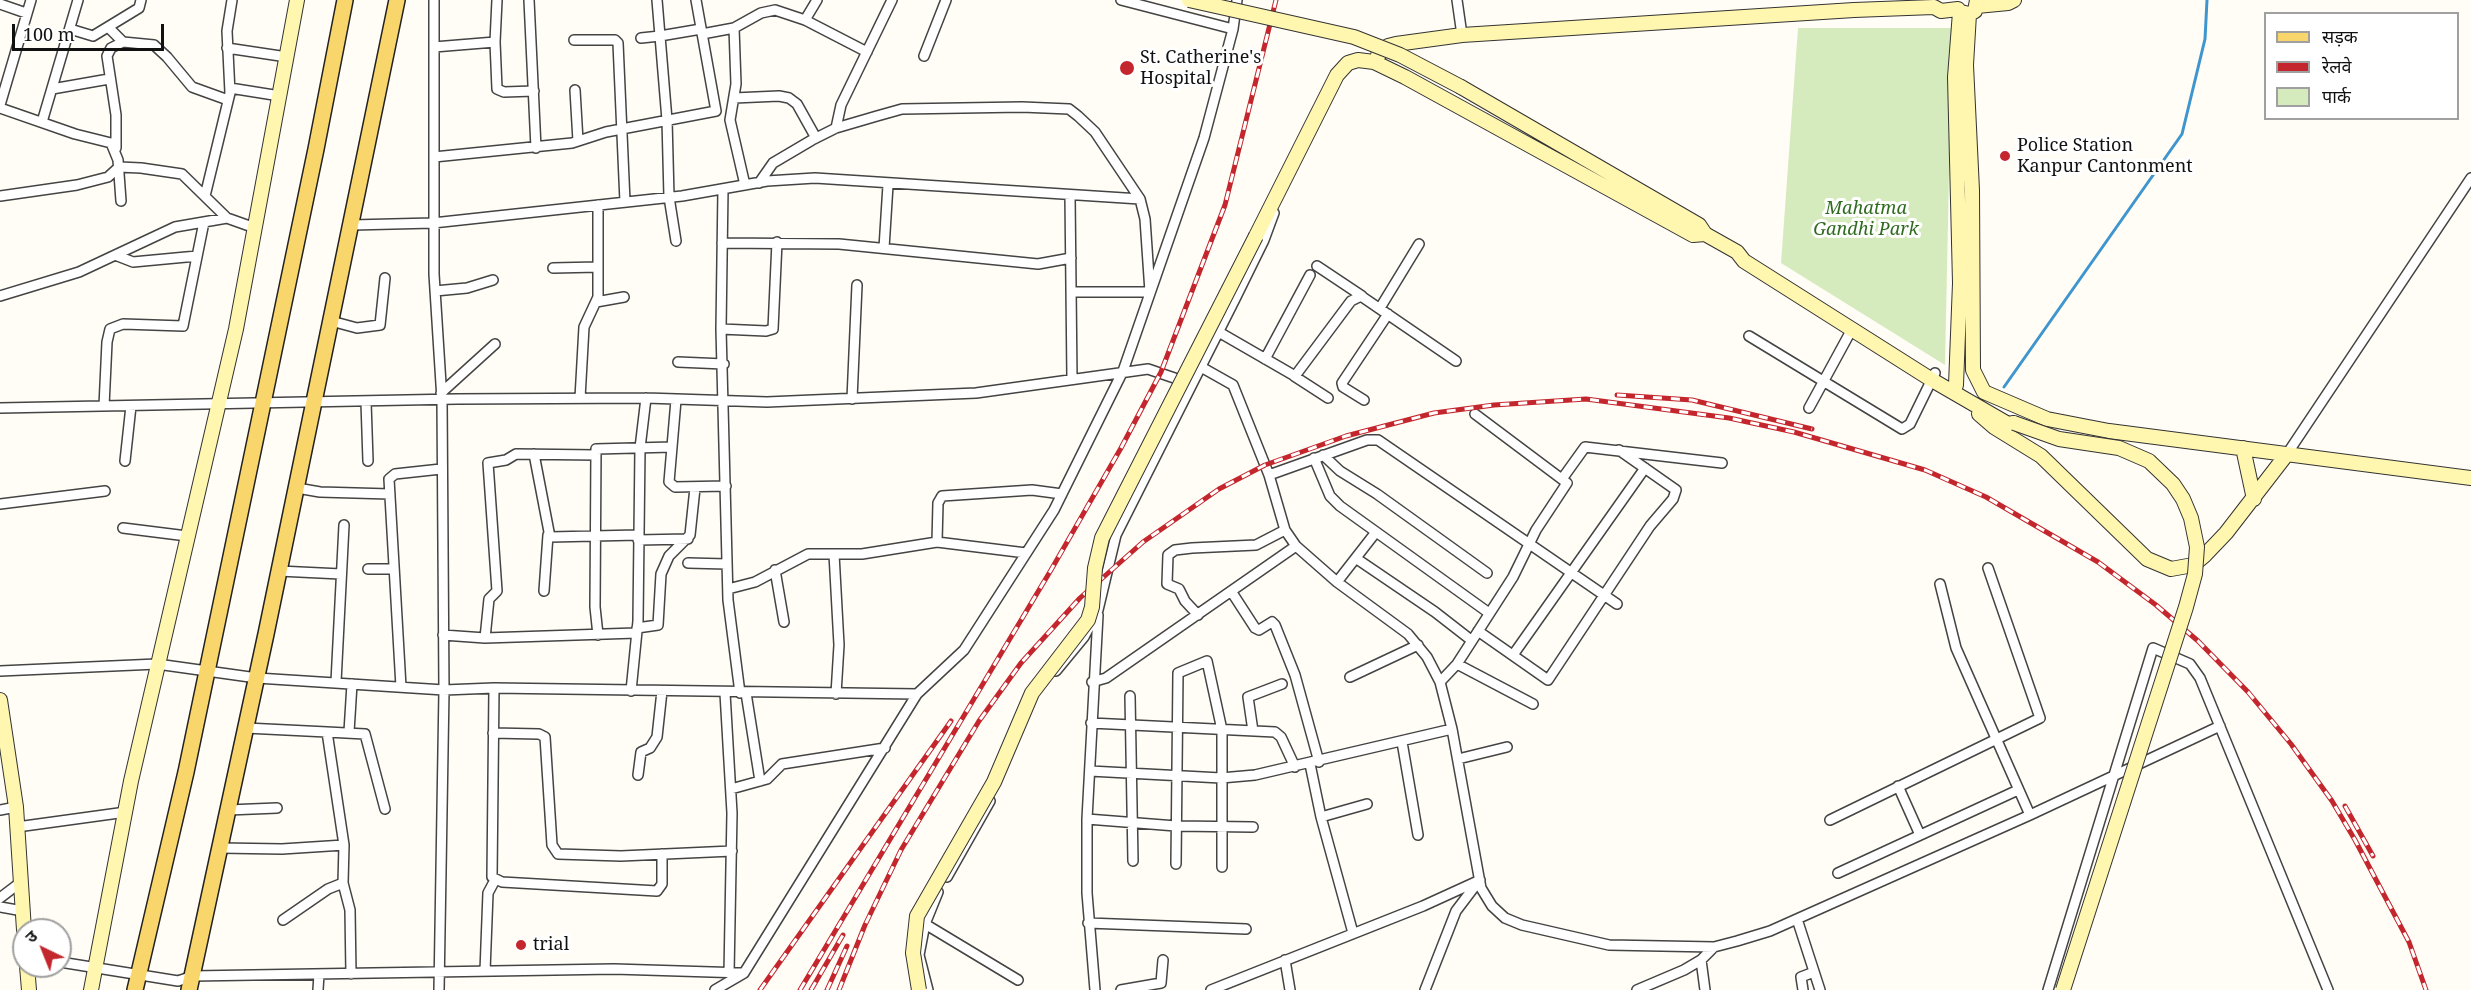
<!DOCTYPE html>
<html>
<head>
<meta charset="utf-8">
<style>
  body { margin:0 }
  #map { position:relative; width:2471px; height:990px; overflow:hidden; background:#fffdf5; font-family:"Noto Serif","Noto Sans Devanagari",serif }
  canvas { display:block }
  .legend { position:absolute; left:2264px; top:12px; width:195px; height:108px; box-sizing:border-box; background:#fff; border:2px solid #a0a0a0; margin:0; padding:8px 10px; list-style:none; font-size:18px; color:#111 }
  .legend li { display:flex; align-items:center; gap:12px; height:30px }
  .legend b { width:30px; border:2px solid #a0a0a0 }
  .north { position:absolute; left:12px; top:918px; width:60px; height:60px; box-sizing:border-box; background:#fff; border:2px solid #a0a0a0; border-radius:50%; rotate:317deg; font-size:16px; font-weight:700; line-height:24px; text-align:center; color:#111 }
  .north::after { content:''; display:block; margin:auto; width:21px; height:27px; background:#c4262e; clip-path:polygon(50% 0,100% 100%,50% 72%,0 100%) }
  .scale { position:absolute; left:12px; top:24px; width:152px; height:27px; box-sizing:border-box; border:3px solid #111; border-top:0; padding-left:8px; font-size:18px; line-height:21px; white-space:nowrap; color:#111; -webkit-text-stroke:4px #fff; paint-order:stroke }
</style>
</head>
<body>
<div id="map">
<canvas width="2471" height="990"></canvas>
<ul class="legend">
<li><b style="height:8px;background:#f9d66b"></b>सड़क</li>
<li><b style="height:8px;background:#c4262e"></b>रेलवे</li>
<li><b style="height:16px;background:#d5ebbd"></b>पार्क</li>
</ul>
<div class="north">उ</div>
<div class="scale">100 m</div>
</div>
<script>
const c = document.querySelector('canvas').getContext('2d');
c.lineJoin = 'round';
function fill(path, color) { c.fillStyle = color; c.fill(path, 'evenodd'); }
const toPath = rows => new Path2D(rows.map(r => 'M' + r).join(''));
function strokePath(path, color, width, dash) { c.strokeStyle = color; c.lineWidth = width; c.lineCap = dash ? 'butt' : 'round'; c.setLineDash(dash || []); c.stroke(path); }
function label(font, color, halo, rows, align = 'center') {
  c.font = font + ' "Noto Serif",serif'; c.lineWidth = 6; c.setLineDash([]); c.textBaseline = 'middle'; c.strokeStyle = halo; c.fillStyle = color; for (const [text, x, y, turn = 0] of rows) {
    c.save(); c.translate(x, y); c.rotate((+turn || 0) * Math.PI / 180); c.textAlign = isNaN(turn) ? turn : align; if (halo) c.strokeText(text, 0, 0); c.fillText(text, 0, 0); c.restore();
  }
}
const green = toPath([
  [1798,28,1952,28,1945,365,1781,263]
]);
const stream = toPath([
  [2004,387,2182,134,2205,39,2207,0]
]);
const street = toPath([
  [434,0,434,274,442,400,444,690,439,990],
  [497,0,495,42,497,89,504,92,534,91],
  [529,0,536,148],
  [1121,0,1233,29],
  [1457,0,1462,35],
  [0,4,26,13],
  [805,20,817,0],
  [109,28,123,42,154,45,167,57,192,87,228,100],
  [734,28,736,84,730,120,745,185],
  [70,29,93,36,139,8,141,0],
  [702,34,734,28,761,13,775,10,805,20,867,52],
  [641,38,660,36,657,0],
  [574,40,615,40,618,43,625,202],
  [434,47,495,42],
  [227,48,287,57],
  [924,56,946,0],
  [230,88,280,96],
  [52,89,109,79],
  [575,90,578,141],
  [734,98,779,96,789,98,797,104,816,138],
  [0,105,31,0],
  [0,108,75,134,111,143,118,160,121,201],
  [42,122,78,0],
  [836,128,841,105,892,0],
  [116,148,116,115,107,56,111,48,123,42],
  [434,157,572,143,606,132,716,111,696,0],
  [759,183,773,163,812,140,836,128,877,116,902,109,1022,107,1069,109,1078,116,1095,132,1140,199],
  [723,189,721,329,728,600,740,693],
  [0,196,77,185,108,177,119,167,141,168,182,174,227,218],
  [205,196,230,93,227,31,232,0],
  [1070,196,1072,379],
  [352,225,433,223,682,196,767,181,815,178,1140,199,1145,219,1150,292,1073,292],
  [676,241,669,197,667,120,660,36,701,29],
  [722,243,839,244,1038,264,1071,258],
  [884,248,888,185],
  [115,255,133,262,197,256],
  [1317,266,1362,296],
  [553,268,598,267],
  [435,291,467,288,493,280],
  [0,296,79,272,175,227,227,218,255,228],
  [596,302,624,297],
  [1380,308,1419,244],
  [331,321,357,328,380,325,385,278],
  [721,329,766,331,773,329,777,242],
  [1217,331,1295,376,1351,301,1361,296,1456,361],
  [1749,336,1902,429,1910,424,1935,373],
  [1265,359,1310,275],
  [678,362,724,364],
  [1201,367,1233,385,1269,475,1285,530,1296,546,1337,582,1408,634,1427,657,1440,682,1452,729,1481,888,1492,906,1505,918,1522,925,1609,945,1714,947,1737,941,1770,931,2030,815,2220,726],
  [1294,376,1328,398],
  [441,393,495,344],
  [580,398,584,327,598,297,598,205],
  [852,399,857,285],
  [676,400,669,482,675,487,726,486],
  [1364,400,1343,387,1342,383,1388,314],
  [366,402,368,461],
  [104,406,107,342,110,329,123,324,183,326,204,222],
  [0,408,457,399,646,398,767,402,976,393,1148,369,1192,384],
  [1809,408,1852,329],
  [534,454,550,537,638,535],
  [2287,454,2471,178],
  [1323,455,1340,471,1377,494,1487,573],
  [1314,458,1330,496,1340,506,1489,613],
  [125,461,131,406],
  [1269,475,1367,440,1378,440,1617,604],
  [1562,479,1585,447,1722,463],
  [297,488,320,492,390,494],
  [0,504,105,491],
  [123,528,187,536],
  [638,540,688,539],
  [937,542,938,503,942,496,1032,490,1062,494],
  [834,554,839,645,836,694],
  [1357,559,1435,612,1471,640],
  [688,563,727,564],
  [368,569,394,569],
  [775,570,784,622],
  [279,571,341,574],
  [1337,582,1376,532],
  [1940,584,1956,648,2030,815],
  [728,589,755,582,808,554,862,554,937,542,1026,553],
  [544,591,548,535],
  [1231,591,1255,628,1259,630,1272,622,1275,625,1295,675,1319,762],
  [1198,615,1185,601,1179,589,1167,584,1168,555,1175,550,1192,548,1256,545,1285,530],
  [637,628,658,625,661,574,669,556,690,535,695,488],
  [1478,631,1548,680,1650,526,1673,499,1676,490,1619,450],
  [443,635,485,638,636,633],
  [598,635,595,607,596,449,672,447],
  [485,638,489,599,497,591,488,463,506,460,516,454,596,455],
  [1513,655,1645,468],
  [1457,664,1533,704],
  [0,671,157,664,257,678,444,690,494,688,917,694],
  [1056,671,1084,637,1098,610,1116,535,1235,299,1264,240,1274,213],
  [1350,677,1418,645],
  [336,682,344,525],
  [1092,682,1106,678,1296,546],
  [1440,682,1457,664,1513,577,1536,530,1567,483,1475,414],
  [401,687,389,479,395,474,441,469],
  [494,688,492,877,502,882,657,891,662,884,662,854],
  [631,691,638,621,640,448,646,398],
  [725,693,732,813,729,973],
  [746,693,760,781],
  [1130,696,1133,861],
  [1091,723,1275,732,1281,737,1295,767],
  [1253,731,1248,697,1282,684],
  [327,732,365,734,385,809],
  [349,732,352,684],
  [493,733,539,734,545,737,552,845,558,854,621,856,732,851],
  [1402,742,1418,835],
  [1458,759,1507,747],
  [1310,764,1321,817,1353,933],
  [1090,771,1221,778,1255,775,1452,729],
  [638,775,641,752,650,748,657,737,662,691],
  [1898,786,1920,835],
  [731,789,767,779,782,764,885,748],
  [0,810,16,807],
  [228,810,277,808],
  [1321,817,1367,804],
  [1087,819,1176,826,1253,827],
  [1830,820,2040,718,1988,568],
  [17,827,126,812],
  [344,845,343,883,350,910,351,974],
  [220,848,282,849,344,845,327,732,246,728],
  [1176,864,1178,673,1207,661,1222,730,1222,867],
  [1838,873,2018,790],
  [947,877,990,801],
  [0,898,21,882],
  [0,907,23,911],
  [1797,919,1820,990],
  [283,920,328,889,343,883],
  [1088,923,1246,929],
  [925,924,1018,980],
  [1285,960,1290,990],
  [1701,960,1705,990],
  [60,962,178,981,193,976,614,969,744,973],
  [485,971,488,893,495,880],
  [318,990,319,974],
  [715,990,744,973,917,694,964,650,1054,510,1123,371,1204,138,1233,29,1237,0],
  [928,990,919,955,925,924,938,892],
  [1095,990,1087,893,1087,819,1098,615],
  [1121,990,1161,983,1163,960],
  [1211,990,1423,906,1480,880],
  [1425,990,1456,911,1478,882],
  [1637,990,1684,970,1701,960,1714,947],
  [1803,990,1801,977,1814,972],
  [2048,990,2153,648,2190,664,2200,678,2328,990]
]);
const secondary = toPath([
  [1977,6,2008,3,2014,0],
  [1961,12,1969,14,1975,11,1977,0],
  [1969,14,1966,65,1972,190,1973,370,1984,392,2047,419,2109,431,2471,478],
  [1378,55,1388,46,1396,44,1462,35,1854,10,1934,7,1941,11,1958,9],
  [1461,87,1699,225,1705,234,1737,252,1744,261,1932,380,2008,424,2014,423],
  [1256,236,1337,75,1348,63,1358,60,1374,62,1405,77,1693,235,1705,234],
  [1953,392,1956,385,1960,283,1955,77,1960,12],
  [1979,414,1994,427,2041,456,2147,559,2171,569,2193,565,2205,555,2226,533,2287,454],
  [2243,448,2254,499],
  [0,700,16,807,24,930],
  [27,966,29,990],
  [91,990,131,781,236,329,297,0]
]);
const primary = toPath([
  [135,990,186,772,316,149,345,0],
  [189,990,266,634,397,0]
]);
const rail = toPath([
  [1617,395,1692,400,1812,429],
  [2345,806,2373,856],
  [760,990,951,721],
  [800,990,1051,570,1121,448,1161,372,1225,205,1276,0],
  [811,990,843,935],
  [827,990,847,946],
  [839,990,865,925,901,850,979,721,1021,663,1080,598,1143,542,1219,489,1265,465,1346,436,1434,413,1494,405,1586,399,1729,418,1794,432,1925,470,1986,497,2098,562,2156,605,2198,641,2248,692,2291,744,2332,801,2355,840,2409,942,2426,990]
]);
const secondaryBridge = toPath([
  [1189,0,1354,37,1400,55,1461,87],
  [2014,423,2059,439,2119,448,2149,461,2173,484,2183,499,2191,518,2197,547,2195,574,2186,607,2063,990],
  [919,990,913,953,917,916,994,782,1032,693,1088,620,1092,607,1095,568,1102,538,1256,236]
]);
const markers = [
  [1127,68,8,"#c4262e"],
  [2005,156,6,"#c4262e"],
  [521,945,6,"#c4262e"]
];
const poiNames = [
  ["St. Catherine's",1140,58],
  ["Hospital",1140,79],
  ["Police Station",2017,146],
  ["Kanpur Cantonment",2017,167],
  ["trial",533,945]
];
const parkNames = [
  ["Mahatma",1866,209],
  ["Gandhi Park",1866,230]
];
fill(green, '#d5ebbd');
strokePath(stream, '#3f96cf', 3);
strokePath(street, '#444', 12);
strokePath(secondary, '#333', 16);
strokePath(primary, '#222', 18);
strokePath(street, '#fff', 9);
strokePath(secondary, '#fff6b0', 14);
strokePath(primary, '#f9d66b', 15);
strokePath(rail, '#c4262e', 5);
strokePath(rail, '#fff', 3, [9]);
strokePath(secondaryBridge, '#333', 16, []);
strokePath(secondaryBridge, '#fff6b0', 14);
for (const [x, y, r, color] of markers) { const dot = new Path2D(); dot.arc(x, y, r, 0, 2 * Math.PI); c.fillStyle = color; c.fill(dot); strokePath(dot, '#fff', 2); }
label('18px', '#111', '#fff', poiNames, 'left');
label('italic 18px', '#2f6b1f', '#fff', parkNames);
</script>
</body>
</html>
